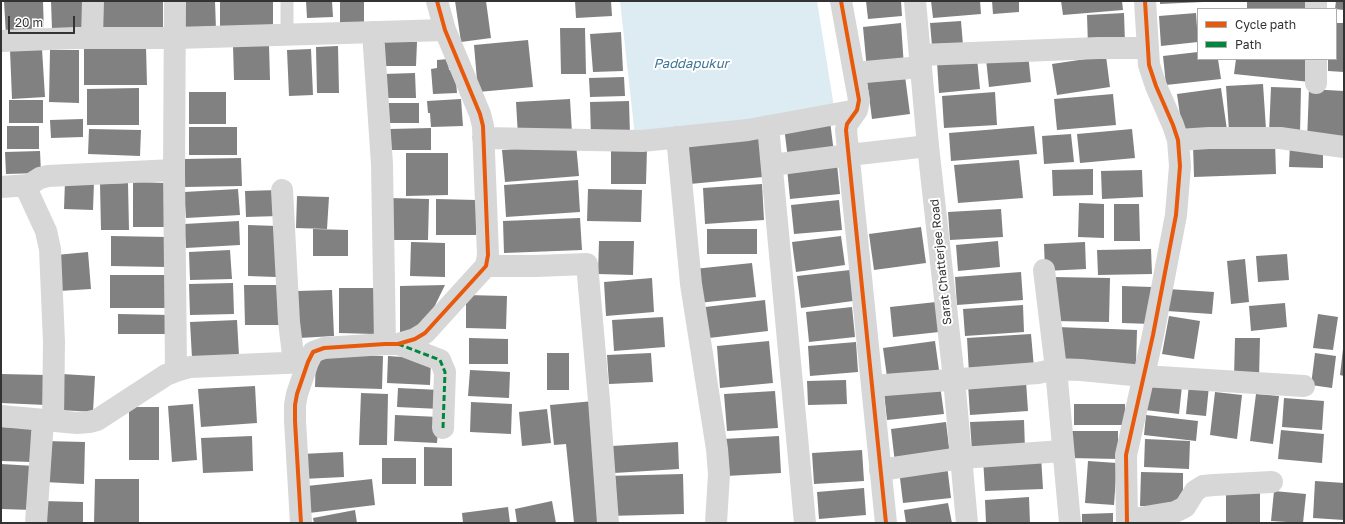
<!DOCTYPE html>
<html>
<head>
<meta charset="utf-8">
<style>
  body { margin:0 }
  #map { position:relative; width:1345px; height:524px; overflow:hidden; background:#fff; font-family:"Golos Text",sans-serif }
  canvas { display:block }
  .frame { position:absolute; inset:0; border:2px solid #333; pointer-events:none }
  .legend { position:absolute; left:1197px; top:8px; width:140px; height:52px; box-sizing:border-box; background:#fff; border:1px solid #adadad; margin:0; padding:5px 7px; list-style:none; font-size:12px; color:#333 }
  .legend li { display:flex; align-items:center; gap:8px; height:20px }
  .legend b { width:20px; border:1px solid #adadad }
  .scale { position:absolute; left:8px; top:16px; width:67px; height:18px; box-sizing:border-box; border:2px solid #333; border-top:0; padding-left:5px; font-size:12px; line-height:14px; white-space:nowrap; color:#333; -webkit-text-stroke:3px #fff; paint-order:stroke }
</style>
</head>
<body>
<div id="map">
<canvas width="1345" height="524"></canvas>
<div class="frame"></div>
<ul class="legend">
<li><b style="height:5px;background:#e8590c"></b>Cycle path</li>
<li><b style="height:5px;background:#00873e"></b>Path</li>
</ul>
<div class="scale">20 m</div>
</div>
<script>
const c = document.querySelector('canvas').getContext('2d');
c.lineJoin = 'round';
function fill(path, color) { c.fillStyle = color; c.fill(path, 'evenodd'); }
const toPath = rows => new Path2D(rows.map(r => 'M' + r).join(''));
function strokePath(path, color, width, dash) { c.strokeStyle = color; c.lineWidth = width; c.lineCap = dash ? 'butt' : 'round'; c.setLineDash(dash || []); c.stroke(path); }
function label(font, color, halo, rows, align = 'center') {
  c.font = font + ' "Golos Text",sans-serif'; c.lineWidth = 4; c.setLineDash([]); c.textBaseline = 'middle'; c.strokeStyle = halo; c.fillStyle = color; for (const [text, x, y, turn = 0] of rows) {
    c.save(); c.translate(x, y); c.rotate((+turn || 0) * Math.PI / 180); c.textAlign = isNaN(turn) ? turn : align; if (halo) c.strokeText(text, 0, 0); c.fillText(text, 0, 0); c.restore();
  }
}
const water = toPath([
  [620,1,817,1,834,107,635,136]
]);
const building = toPath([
  [4,1,43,1,44,35,6,36],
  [51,1,83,1,83,30,52,30],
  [100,1,163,1,163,28,100,28],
  [177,1,215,1,216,30,178,31],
  [220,1,273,1,273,30,220,30],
  [306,1,332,1,333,17,307,18],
  [340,1,364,1,364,29,340,29],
  [455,1,486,1,491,38,461,42],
  [575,1,611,1,612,16,576,18],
  [866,1,901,1,902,16,868,19],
  [931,1,980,1,981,14,933,18],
  [992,1,1019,1,1019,12,993,14],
  [1061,1,1122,1,1123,10,1063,15],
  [1160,1,1203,1,1203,2,1160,4],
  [1247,1,1308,1,1308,9,1247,8],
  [1336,1,1344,1,1344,10,1335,9],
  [1124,13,1125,44,1088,46,1087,15],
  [1196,13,1198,42,1161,46,1159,16],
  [961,21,963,45,932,46,930,23],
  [901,23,904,67,867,70,863,27],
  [1336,23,1344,23,1344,72,1328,71,1328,59,1336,59],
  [560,28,585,28,586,74,561,74],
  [621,32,623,71,593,72,590,34],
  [528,40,533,87,478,92,474,45],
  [383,41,417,42,416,66,383,66],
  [233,45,269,45,270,80,234,80],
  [84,46,146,46,147,85,84,85],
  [338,46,339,93,317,93,316,47],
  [42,49,45,97,12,99,10,50],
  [311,49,313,95,289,96,287,50],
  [50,50,79,50,79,103,49,102],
  [1198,52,1198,59,1218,59,1221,79,1166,85,1163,56],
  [1028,54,1031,82,989,87,986,59],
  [1106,56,1110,87,1057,95,1052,64],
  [977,58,980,89,939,93,937,62],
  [448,59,449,70,455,70,457,93,433,94,431,69,437,68,437,60],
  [1236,59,1312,59,1310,82,1234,74],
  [415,73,416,98,383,98,383,74],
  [905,76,910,114,872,119,867,81],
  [624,77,625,96,590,97,589,78],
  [1263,84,1266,129,1229,131,1226,86],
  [1271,87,1301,88,1300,134,1269,133],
  [139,88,139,125,87,125,87,89],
  [1221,88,1227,130,1183,136,1177,94],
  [1309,89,1344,91,1344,142,1307,141],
  [189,92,226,92,226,124,189,124],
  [995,92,997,125,944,128,942,96],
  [1113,94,1116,125,1057,130,1054,99],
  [461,99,463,126,431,127,430,113,428,113,427,101],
  [570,99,572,133,518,136,516,102],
  [9,100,43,100,43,123,9,123],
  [629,101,630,135,591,137,590,102],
  [387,103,419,103,419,123,387,123],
  [83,119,83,137,51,138,50,120],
  [830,121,834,153,788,159,784,127],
  [7,126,39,126,39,149,7,149],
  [1034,126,1037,154,951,161,949,133],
  [189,127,237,127,237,155,189,155],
  [431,128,431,150,390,150,390,129],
  [89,129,141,130,140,156,88,154],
  [1132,129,1135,158,1080,163,1077,134],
  [1071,134,1074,162,1044,164,1042,136],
  [759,136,763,177,690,184,686,143],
  [1275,141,1276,174,1194,177,1193,144],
  [576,144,579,176,505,182,502,150],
  [1290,144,1323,145,1323,168,1289,167],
  [611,147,647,148,646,184,611,184],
  [40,151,41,173,6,174,5,152],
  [406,153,448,153,448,195,406,196],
  [241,158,242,186,185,187,185,159],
  [1019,160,1023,198,958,203,954,165],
  [837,164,840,194,790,199,787,168],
  [1093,169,1093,195,1053,196,1052,170],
  [1142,170,1143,197,1102,199,1101,171],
  [578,180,580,212,506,217,504,185],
  [65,181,94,182,93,210,64,209],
  [133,182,167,183,167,227,133,227],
  [128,183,129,230,101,230,100,184],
  [762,184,764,220,705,224,703,188],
  [238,189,240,215,186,218,184,192],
  [588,189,642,190,641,222,587,221],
  [278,190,279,216,246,217,245,191],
  [297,196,329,197,327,229,296,228],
  [389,198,429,199,428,240,389,240],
  [436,199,476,200,476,235,436,235],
  [839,200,842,230,794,234,791,205],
  [1079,203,1104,204,1104,238,1078,237],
  [1114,204,1139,204,1140,241,1114,241],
  [1001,209,1003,237,950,240,948,212],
  [580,218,582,250,504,253,503,221],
  [239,221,240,245,186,248,184,224],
  [248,225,277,226,276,277,248,276],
  [921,227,926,263,874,270,869,234],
  [313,229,348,230,348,256,313,256],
  [707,229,757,229,757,254,707,254],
  [111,236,168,237,167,267,111,266],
  [841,236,845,265,796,272,792,242],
  [599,241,634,241,633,275,598,274],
  [998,241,1000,267,958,271,956,245],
  [411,242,445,243,445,277,410,276],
  [1085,242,1086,269,1045,271,1044,244],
  [1151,249,1152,274,1098,275,1097,250],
  [230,250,232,279,190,280,189,252],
  [88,252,91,289,59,291,56,255],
  [1287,254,1289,280,1258,282,1256,256],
  [1245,259,1249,302,1231,304,1227,261],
  [752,263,756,297,698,303,694,269],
  [850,270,853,301,801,308,797,276],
  [1021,272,1023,300,957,305,955,277],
  [110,275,168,275,168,308,110,308],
  [1053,277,1110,278,1109,322,1052,321],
  [652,278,654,312,606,316,604,282],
  [233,283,234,314,190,315,189,284],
  [244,285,283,285,283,325,245,325],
  [445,285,423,330,400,333,400,286],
  [1122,286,1152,287,1151,324,1122,323],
  [339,288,374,288,374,334,339,333],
  [1168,289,1214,292,1212,314,1167,311],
  [332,290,334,336,299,338,297,291],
  [466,295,507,296,506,329,466,328],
  [765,300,768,331,709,338,705,307],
  [936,302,939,332,893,337,890,307],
  [1285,303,1287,327,1251,331,1249,306],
  [1023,305,1024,332,965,336,963,309],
  [852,307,855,337,809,342,806,312],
  [118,314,171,315,171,334,118,334],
  [1318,314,1338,317,1333,350,1313,348],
  [1169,316,1200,321,1194,359,1162,354],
  [663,317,665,347,614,351,612,320],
  [237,320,239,356,192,358,190,322],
  [1057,327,1137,330,1136,365,1056,362],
  [1031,334,1034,368,969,373,967,338],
  [469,338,508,339,508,364,469,364],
  [1235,338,1260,338,1259,378,1234,378],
  [769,341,773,383,720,388,717,346],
  [935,341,939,370,887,377,883,348],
  [856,342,858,372,810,376,808,346],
  [1343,349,1344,349,1344,376,1340,375],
  [547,353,569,353,569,390,547,390],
  [651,353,653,382,609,384,607,355],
  [1315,353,1336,356,1332,388,1311,385],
  [316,354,383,356,382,389,315,387],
  [388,356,431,359,430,385,387,383],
  [470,370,510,372,509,398,468,396],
  [1,374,47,375,46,405,1,403],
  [62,374,95,376,93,412,60,410],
  [846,380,847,404,808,405,807,381],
  [1026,381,1028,411,970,415,968,384],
  [1149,382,1182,386,1179,414,1145,410],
  [1189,384,1209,386,1206,416,1186,414],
  [940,385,944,414,887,420,884,392],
  [255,386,257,423,201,427,198,389],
  [398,388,440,390,440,409,397,407],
  [775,391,778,428,727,431,724,394],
  [1215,392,1242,395,1237,439,1210,435],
  [361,393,388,394,387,445,359,445],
  [1256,394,1279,396,1273,444,1250,441],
  [1284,398,1324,401,1322,430,1282,427],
  [594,401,607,523,574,523,566,444,554,445,550,405],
  [471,402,512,404,511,434,470,432],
  [193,404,197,460,172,462,168,406],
  [1074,404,1125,404,1125,425,1074,425],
  [129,407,159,407,159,460,129,460],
  [547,409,551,443,522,446,519,412],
  [395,415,439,417,437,443,394,441],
  [1146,415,1198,421,1196,441,1144,435],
  [1024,420,1025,449,972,451,970,422],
  [946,422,950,456,895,463,891,429],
  [1,427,34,429,32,462,1,461],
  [1281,430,1324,434,1322,463,1278,459],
  [1069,431,1118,431,1118,459,1069,458],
  [252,436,253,471,203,473,201,438],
  [779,436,781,473,726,476,723,439],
  [1145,439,1190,441,1189,469,1144,467],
  [45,441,85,442,84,484,44,482],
  [678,442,679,469,614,473,612,446],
  [424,447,452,448,452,486,424,486],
  [862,450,864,481,814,484,812,453],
  [343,452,344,477,302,479,301,454],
  [1041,456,1043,489,985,491,983,458],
  [382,458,416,458,416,484,382,484],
  [1088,461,1117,463,1114,505,1085,503],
  [1,464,35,466,33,510,1,509],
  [947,465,951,498,903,503,899,470],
  [1141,472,1183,473,1183,507,1140,506],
  [683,474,684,514,608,516,607,476],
  [95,479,139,479,139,523,94,523],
  [372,479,375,505,309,513,307,486],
  [1315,481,1344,483,1344,520,1313,518],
  [864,488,866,515,819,519,817,492],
  [1226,491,1260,491,1260,523,1226,523],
  [1274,491,1306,494,1303,523,1271,521],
  [1029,497,1030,523,986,523,985,500],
  [42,501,83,502,83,523,41,523],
  [552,501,556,523,517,523,515,509],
  [948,503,952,523,906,523,904,510],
  [508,507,510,523,463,523,462,513],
  [355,510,357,523,314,523,313,518],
  [1113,513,1113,523,1082,523,1082,514]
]);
const service = toPath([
  [287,1,287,34]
]);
const minor = toPath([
  [175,1,174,170,176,371],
  [841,1,859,100,857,110,847,124,846,130,886,523],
  [1316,9,1316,1],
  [373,32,382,164,385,344],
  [92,38,93,1],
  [1,41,76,38,175,38,445,30],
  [920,55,1099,48,1148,48],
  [854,73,921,67],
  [1316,83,1316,59],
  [768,126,805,523],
  [677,137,691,284,717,449,719,474,716,523],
  [483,138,642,141,748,130,857,110],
  [1178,140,1209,138,1280,138,1344,147],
  [772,165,849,155,928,146],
  [1,187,29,185],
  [282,190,289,322,294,363],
  [486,266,536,266,587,264,599,400,608,523],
  [1044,270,1056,369,1070,523],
  [398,344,440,360,445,372,443,428],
  [872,386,1038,373,1056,369,1081,370,1143,376,1304,386],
  [1,416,77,423,89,422,97,420,166,375,176,371,190,367,308,362],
  [53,421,54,342,50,249,46,231,28,192,29,185,40,178,48,176,174,170],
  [880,470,961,458,1063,451],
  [1127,520,1175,512,1185,507,1195,491,1203,486,1214,485,1272,482],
  [36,523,43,420],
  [301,523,295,421,295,405,297,394,308,362,313,352,324,348,385,344,398,344,415,339,425,333,486,266,488,255,483,126,480,114,445,30,437,1],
  [1127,523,1126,455,1153,335,1176,215,1180,166,1178,140,1173,125,1156,86,1149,65,1145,1]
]);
const tertiary = toPath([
  [915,1,928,146,954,379,967,523]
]);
const quiet = toPath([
  [398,344,440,360,445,372,443,428]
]);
const cycleway = toPath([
  [841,1,859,100,857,110,847,124,846,130,886,523],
  [301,523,295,421,295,405,297,394,308,362,313,352,324,348,385,344,398,344,415,339,425,333,486,266,488,255,483,126,480,114,445,30,437,1],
  [1127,523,1126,455,1153,335,1176,215,1180,166,1178,140,1173,125,1156,86,1149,65,1145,1]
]);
const streetNames = [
  ["Sarat Chatterjee Road",941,262,-96]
];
const waterNames = [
  ["Paddapukur",691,64]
];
fill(water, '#ddebf3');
fill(building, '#818181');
strokePath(service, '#d7d7d7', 13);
strokePath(minor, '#d7d7d7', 22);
strokePath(tertiary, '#d7d7d7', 22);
strokePath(quiet, '#00873e', 3, [6, 3]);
strokePath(cycleway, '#e8590c', 4);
label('12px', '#333', '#fff', streetNames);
label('italic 13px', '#3f7597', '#fff', waterNames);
</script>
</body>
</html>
